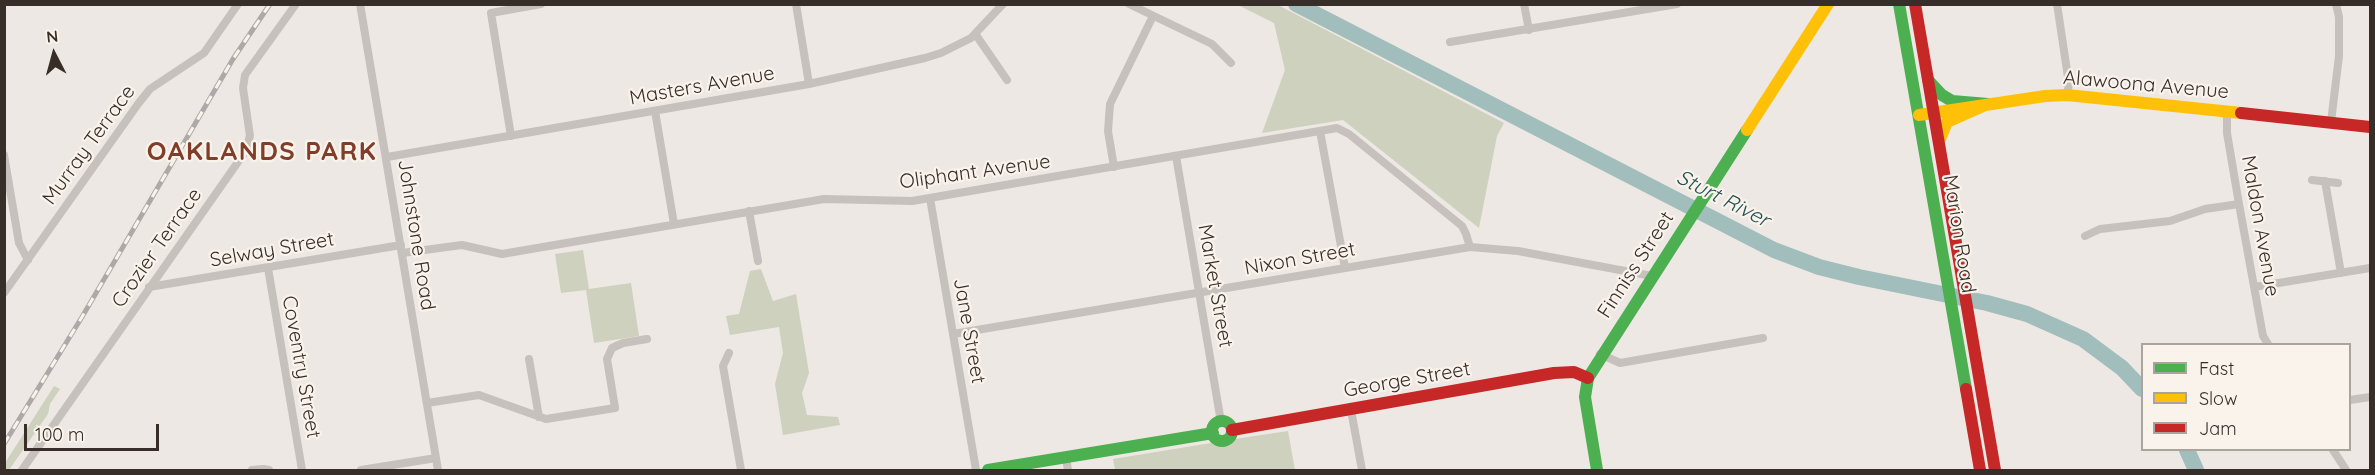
<!DOCTYPE html>
<html>
<head>
<meta charset="utf-8">
<style>
  body { margin:0 }
  #map { position:relative; width:2375px; height:475px; overflow:hidden; background:#ede8e3; font-family:Quicksand,sans-serif }
  canvas { display:block }
  .frame { position:absolute; inset:0; border:6px solid #372e2a; pointer-events:none }
  .legend { position:absolute; left:2141px; top:343px; width:210px; height:108px; box-sizing:border-box; background:#f9f3eb; border:2px solid #aba49e; margin:0; padding:8px 10px; list-style:none; font-size:18px; color:#372e2a }
  .legend li { display:flex; align-items:center; gap:12px; height:30px }
  .legend b { width:30px; border:2px solid #aba49e }
  .north { position:absolute; left:24px; top:24px; width:60px; height:60px; -webkit-text-stroke:4px #f9f3eb; paint-order:stroke; rotate:354deg; font-size:16px; font-weight:700; line-height:24px; text-align:center; color:#372e2a }
  .north::after { content:''; display:block; margin:auto; width:21px; height:27px; background:#372e2a; clip-path:polygon(50% 0,100% 100%,50% 72%,0 100%) }
  .scale { position:absolute; left:24px; top:424px; width:135px; height:27px; box-sizing:border-box; border:3px solid #372e2a; border-top:0; padding-left:8px; font-size:18px; line-height:21px; white-space:nowrap; color:#372e2a; -webkit-text-stroke:4px #f9f3eb; paint-order:stroke }
</style>
</head>
<body>
<div id="map">
<canvas width="2375" height="475"></canvas>
<div class="frame"></div>
<ul class="legend">
<li><b style="height:8px;background:#4caf50"></b>Fast</li>
<li><b style="height:8px;background:#ffc107"></b>Slow</li>
<li><b style="height:8px;background:#c62828"></b>Jam</li>
</ul>
<div class="north">N</div>
<div class="scale">100 m</div>
</div>
<script>
const c = document.querySelector('canvas').getContext('2d');
c.lineJoin = 'round';
function fill(path, color) { c.fillStyle = color; c.fill(path, 'evenodd'); }
const toPath = rows => new Path2D(rows.map(r => 'M' + r).join(''));
function strokePath(path, color, width, dash) { c.strokeStyle = color; c.lineWidth = width; c.lineCap = dash ? 'butt' : 'round'; c.setLineDash(dash || []); c.stroke(path); }
function label(font, color, halo, rows, align = 'center') {
  c.font = font + ' Quicksand,sans-serif'; c.lineWidth = 4.5; c.setLineDash([]); c.textBaseline = 'middle'; c.strokeStyle = halo; c.fillStyle = color; for (const [text, x, y, turn = 0] of rows) {
    c.save(); c.translate(x, y); c.rotate((+turn || 0) * Math.PI / 180); c.textAlign = isNaN(turn) ? turn : align; if (halo) c.strokeText(text, 0, 0); c.fillText(text, 0, 0); c.restore();
  }
}
const green = toPath([
  [1238,5,1278,5,1504,123,1497,136,1479,228,1343,120,1262,133,1285,70,1274,23],
  [583,250,589,289,631,283,639,336,594,343,586,290,561,293,555,254],
  [761,269,773,301,796,294,809,373,802,393,807,415,838,417,840,425,783,435,775,384,783,353,779,327,730,335,726,316,739,314,750,271],
  [54,386,60,389,50,404,48,414,9,470,5,470,5,463],
  [1288,431,1295,470,1115,470,1113,459,1211,443,1215,445,1230,443,1235,439]
]);
const river = toPath([
  [1296,4,1774,250,1819,267,1859,277,1987,303,2027,314,2083,339,2122,368,2142,389],
  [2187,450,2196,470]
]);
const street = toPath([
  [360,4,438,470],
  [796,4,809,84],
  [1129,4,1212,44,1231,63],
  [1524,4,1529,30],
  [2057,4,2069,84,2067,95],
  [976,35,1007,80],
  [1450,42,1677,4],
  [655,111,674,224],
  [2227,112,2227,133,2239,204,2263,336,2268,344],
  [2331,122,2339,56,2339,17,2336,4],
  [1320,131,1345,268],
  [511,136,491,13,541,4],
  [4,155,19,243,28,260],
  [1176,156,1221,422],
  [387,157,809,84,925,58,941,53,971,38,1003,4],
  [1114,167,1108,131,1110,104,1153,16],
  [2312,180,2338,183],
  [2325,181,2341,273],
  [930,198,976,470],
  [749,211,758,261],
  [2085,236,2100,229,2170,221,2205,209,2239,204],
  [402,253,462,245,502,254,824,199,912,201,1337,128,1349,134,1462,226,1466,234,1470,247],
  [268,268,302,470],
  [149,287,401,245],
  [2254,287,2370,268],
  [4,293,138,104,150,89,204,53,238,4],
  [953,334,1470,247,1518,251,1652,276],
  [729,353,723,366,741,470],
  [1600,354,1620,363,1763,338],
  [529,359,539,417],
  [2350,400,2370,397],
  [427,403,479,395,546,419,615,408,607,359,612,348,623,343,647,339],
  [1351,410,1362,470],
  [2333,450,2346,470],
  [1066,458,1068,470],
  [22,470,245,152,250,136,243,88,245,75,296,4],
  [252,470,263,469,269,470],
  [361,470,436,458]
]);
const fast = toPath([
  [1899,4,1966,389],
  [1928,80,1942,95,1952,101,1988,104],
  '1212 431a10 10 0 1 1 20 0a10 10 0 1 1-20 0Z',
  [988,470,1213,433],
  [1597,470,1585,397,1588,378,1747,130]
]);
const slow = toPath([
  [1919,115,2045,96,2067,95,2241,113],
  [1747,130,1828,4],
  [1940,139,1947,122,1983,106]
]);
const jam = toPath([
  [1915,4,1995,470],
  [2241,113,2370,127],
  [1966,389,1980,470],
  [1232,430,1554,373,1574,372,1588,378]
]);
const rail = toPath([
  [4,444,82,317,233,59,270,4]
]);
const streetNames = [
  ["Alawoona Avenue",2146,85,5],
  ["Masters Avenue",702,86,-10],
  ["Murray Terrace",89,145,-54],
  ["Oliphant Avenue",975,172,-8],
  ["Maldon Avenue",2260,226,80],
  ["Marion Road",1959,234,81],
  ["Johnstone Road",416,235,81],
  ["Crozier Terrace",157,248,-55],
  ["Selway Street",272,250,-10],
  ["Nixon Street",1300,259,-10],
  ["Finniss Street",1636,265,-57],
  ["Market Street",1215,286,80],
  ["Jane Street",969,331,80],
  ["Coventry Street",301,367,80],
  ["George Street",1407,380,-10]
];
const waterNames = [
  ["Sturt River",1723,199,27]
];
const districtNames = [
  ["OAKLANDS PARK",262,152]
];
fill(green, '#ced1be');
strokePath(river, '#a1bdbc', 16);
strokePath(street, '#c6c1bc', 8);
strokePath(fast, '#4caf50', 12);
strokePath(slow, '#ffc107', 12);
strokePath(jam, '#c62828', 12);
strokePath(rail, '#aea9a6', 5);
strokePath(rail, '#f9f3eb', 3, [9]);
label('20px', '#372e2a', '#f9f3eb', streetNames);
label('italic 21px', '#225356', '#f9f3eb', waterNames);
c.letterSpacing = '1.5px';
label('bold 26px', '#803d29', '#f9f3eb', districtNames);
c.letterSpacing = '0px';
</script>
</body>
</html>
